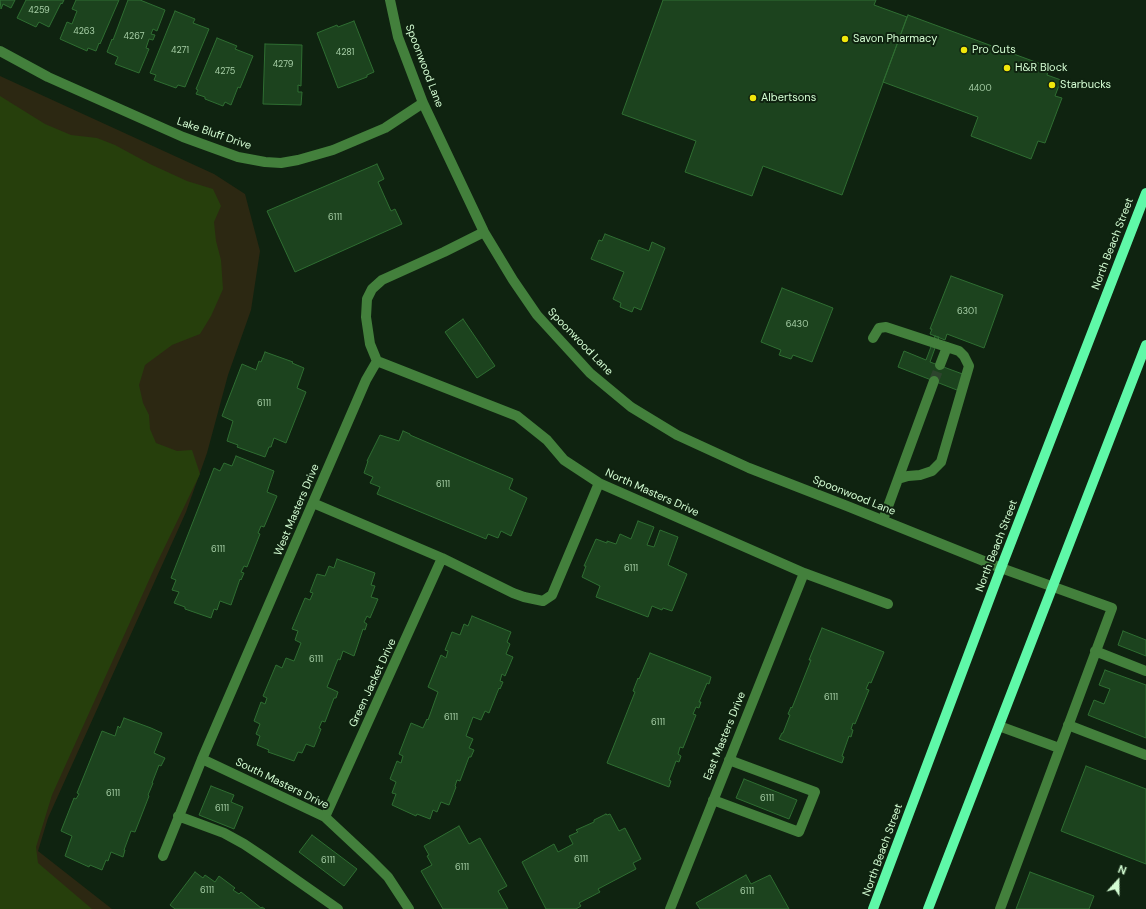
<!DOCTYPE html>
<html>
<head>
<meta charset="utf-8">
<style>
  body { margin:0 }
  #map { position:relative; width:1146px; height:909px; overflow:hidden; background:#0f2310; font-family:"DM Sans",sans-serif }
  canvas { display:block }
  .north { position:absolute; left:1098px; top:861px; width:40px; height:40px; -webkit-text-stroke:3px #0f2310; paint-order:stroke; rotate:21deg; font-size:11px; font-weight:700; line-height:16px; text-align:center; color:#d4fdd3 }
  .north::after { content:''; display:block; margin:auto; width:14px; height:18px; background:#d4fdd3; clip-path:polygon(50% 0,100% 100%,50% 72%,0 100%) }
</style>
</head>
<body>
<div id="map">
<canvas width="1146" height="909"></canvas>
<div class="north">N</div>
</div>
<script>
const c = document.querySelector('canvas').getContext('2d');
c.lineJoin = 'round';
function fill(path, color) { c.fillStyle = color; c.fill(path, 'evenodd'); }
const toPath = rows => new Path2D(rows.map(r => 'M' + r).join(''));
function strokePath(path, color, width, dash) { c.strokeStyle = color; c.lineWidth = width; c.lineCap = dash ? 'butt' : 'round'; c.setLineDash(dash || []); c.stroke(path); }
function label(font, color, halo, rows, align = 'center') {
  c.font = font + ' "DM Sans",sans-serif'; c.lineWidth = 4; c.setLineDash([]); c.textBaseline = 'middle'; c.strokeStyle = halo; c.fillStyle = color; for (const [text, x, y, turn = 0] of rows) {
    c.save(); c.translate(x, y); c.rotate((+turn || 0) * Math.PI / 180); c.textAlign = isNaN(turn) ? turn : align; if (halo) c.strokeText(text, 0, 0); c.fillText(text, 0, 0); c.restore();
  }
}
const green = toPath([
  [0,76,214,174,245,194,260,251,251,310,228,375,207,453,186,512,48,818,38,851,112,909,0,909]
]);
const water = toPath([
  [0,96,45,124,71,135,97,138,115,145,150,164,187,181,213,189,221,206,214,222,216,241,221,260,223,289,211,316,200,334,172,345,145,365,139,385,143,403,149,415,150,429,156,443,177,451,192,450,200,474,154,569,52,795,36,847,38,863,92,909,0,909]
]);
const building = toPath([
  [0,0,15,0,11,8,3,4,1,9,0,0],
  [26,0,64,0,62,4,61,3,49,27,39,22,36,27,17,18,26,0],
  [76,0,119,0,100,44,99,43,96,51,88,48,87,51,60,39,67,22,72,24,77,11,72,9,76,0],
  [128,0,140,0,165,10,157,31,153,29,151,34,155,35,153,40,149,39,146,48,149,49,139,73,115,64,118,57,107,52,112,39,113,40,128,0],
  [663,0,876,0,874,5,907,17,842,195,763,166,752,196,685,172,696,141,622,114,663,0],
  [175,11,195,19,193,23,209,29,185,87,178,85,176,88,154,80,156,75,150,73,175,11],
  [908,15,1049,67,1047,75,1061,80,1055,96,1062,98,1045,143,1038,141,1031,159,971,136,978,117,883,82,908,15],
  [354,21,374,72,367,75,367,77,338,88,317,33,337,25,338,27,354,21],
  [217,38,237,46,235,49,253,56,240,88,238,87,231,105,225,102,223,106,205,99,205,97,196,94,198,90,196,89,217,38],
  [265,44,302,45,301,86,298,85,298,92,302,92,301,105,263,104,265,44],
  [377,164,384,179,378,182,391,211,395,209,402,224,295,272,267,211,377,164],
  [605,234,649,251,652,242,665,248,641,310,634,307,632,312,620,307,621,303,613,299,624,272,591,259,599,240,602,241,605,234],
  [951,276,1003,295,984,348,947,334,945,340,930,334,932,329,930,329,951,276],
  [782,288,833,308,812,362,793,355,791,359,779,355,781,350,761,342,782,288],
  [463,319,495,366,477,378,445,332,463,319],
  [935,336,939,337,930,362,968,376,962,392,898,367,904,351,926,360,935,336],
  [265,352,293,362,292,363,304,368,297,388,306,392,286,443,274,438,271,447,269,447,265,457,237,447,238,445,227,441,233,421,222,416,242,364,256,370,259,361,261,362,265,352],
  [403,431,410,434,410,435,513,479,509,489,527,498,511,536,501,531,498,538,488,534,486,539,377,494,380,487,370,483,373,477,364,473,368,461,367,461,380,435,399,441,403,431],
  [236,456,274,471,267,492,277,496,264,527,261,526,258,533,260,534,247,567,244,566,241,572,244,573,241,580,240,579,231,605,220,601,217,610,214,609,211,618,185,609,185,607,174,603,179,592,172,590,176,580,171,578,214,468,220,471,224,463,232,466,236,456],
  [638,521,654,527,647,545,654,547,660,530,678,537,668,565,687,574,672,611,663,608,662,610,652,606,648,617,596,597,600,586,582,577,586,566,584,566,596,539,607,543,607,541,616,544,620,534,631,539,638,521],
  [337,559,375,573,371,585,375,586,371,597,378,599,370,618,367,616,364,622,367,624,365,630,363,629,354,656,343,651,340,660,338,659,327,687,338,692,336,698,334,698,325,722,322,721,319,728,321,729,314,747,306,744,302,753,298,752,294,761,268,752,269,750,257,745,260,736,256,734,260,724,254,721,261,702,265,704,267,698,263,696,276,665,282,668,286,658,294,661,301,643,295,640,298,631,292,629,305,598,310,600,313,593,310,592,317,574,325,576,329,566,334,568,337,559],
  [472,616,511,632,507,642,510,644,506,654,513,657,505,676,502,674,500,681,503,682,500,689,499,688,489,713,485,711,481,720,473,717,466,736,473,739,469,748,474,750,471,757,469,757,460,781,457,780,455,786,456,787,449,805,441,802,437,812,433,810,430,819,417,814,416,816,392,805,396,794,392,793,396,782,390,779,397,761,401,763,403,756,399,754,411,723,423,728,427,719,428,720,438,692,428,687,441,655,446,658,448,651,445,650,452,632,460,635,464,624,468,626,472,616],
  [822,628,884,652,871,683,869,682,866,689,869,690,855,724,853,723,851,729,853,730,851,737,849,736,842,756,844,757,842,763,779,739,782,733,783,733,790,715,788,714,791,707,792,708,811,660,809,660,822,628],
  [1123,631,1146,640,1146,656,1118,645,1123,631],
  [650,653,711,677,709,684,707,683,699,702,701,702,699,708,696,707,693,714,696,715,683,748,680,747,678,754,681,756,679,762,676,761,669,780,671,781,669,787,607,763,635,692,633,691,638,678,639,679,650,653],
  [1105,670,1146,685,1146,738,1088,715,1094,700,1104,704,1110,689,1099,685,1105,670],
  [124,718,151,728,162,733,154,753,165,758,161,766,159,765,152,783,153,783,148,795,149,796,135,832,131,831,124,850,125,850,123,857,111,852,108,861,106,860,102,870,90,865,89,867,65,856,72,836,61,831,74,798,76,799,79,794,77,793,102,731,115,736,118,726,120,728,124,718],
  [1086,766,1146,789,1146,864,1061,831,1086,766],
  [744,779,797,800,789,819,736,798,744,779],
  [211,786,234,795,231,802,243,807,234,829,199,815,211,786],
  [606,814,607,815,610,814,619,831,625,828,641,859,633,863,636,869,598,889,600,892,579,903,581,906,576,909,546,909,522,862,554,844,558,852,573,844,569,836,578,832,576,830,594,822,594,820,606,814],
  [459,826,469,844,480,838,507,886,498,891,508,909,443,909,421,871,432,865,427,856,429,855,424,846,459,826],
  [312,835,357,869,344,886,299,852,312,835],
  [195,872,203,878,205,875,215,882,219,876,235,888,233,890,239,894,241,892,261,908,262,907,265,909,175,909,170,905,195,872],
  [1030,872,1094,896,1089,909,1016,909,1030,872],
  [746,875,751,884,770,875,789,909,700,909,696,903,746,875]
]);
const minorTunnel = toPath([
  [934,381,940,365]
]);
const minor = toPath([
  [390,0,398,37,423,103,484,232,513,280,537,315,590,373,631,407,677,435,749,468,847,506,1001,568,1112,608,1000,909],
  [0,51,48,77,183,137,238,157,265,162,281,163,298,160,333,150,385,128,423,103],
  [873,338,879,328,886,327,959,351,964,356,969,366,941,462,932,471,920,475,908,476,898,479],
  [377,361,517,416,547,440,564,460,599,483,804,573,888,604],
  [940,365,947,347],
  [313,503,442,558,513,593,524,597,543,601,552,595,599,483],
  [883,520,934,381],
  [1095,651,1146,671],
  [1068,725,1146,755],
  [999,726,1059,748],
  [202,759,325,817,371,860,388,877,409,909],
  [713,800,799,832,815,792,729,760],
  [178,816,224,833,244,844,265,858,338,909],
  [325,817,442,558],
  [163,856,202,759,366,380,377,361,370,344,366,317,367,299,372,289,382,280,444,252,484,232],
  [670,909,804,573]
]);
const major = toPath([
  [873,909,1001,568,1146,193],
  [928,909,1146,345]
]);
const markers = [
  [845,39,4,"#f1e60b"],
  [964,50,4,"#f1e60b"],
  [1007,68,4,"#f1e60b"],
  [1052,85,4,"#f1e60b"],
  [753,98,4,"#f1e60b"]
];
const numberNames = [
  ["4259",39,11],
  ["4263",84,32],
  ["4267",134,37],
  ["4271",180,51],
  ["4281",345,53],
  ["4279",283,65],
  ["4275",225,72],
  ["4400",980,89],
  ["6111",335,218],
  ["6301",967,312],
  ["6430",797,325],
  ["6111",264,404],
  ["6111",443,485],
  ["6111",218,550],
  ["6111",631,569],
  ["6111",316,660],
  ["6111",831,698],
  ["6111",451,718],
  ["6111",658,723],
  ["6111",113,794],
  ["6111",767,799],
  ["6111",222,809],
  ["6111",581,860],
  ["6111",328,861],
  ["6111",462,868],
  ["6111",207,891],
  ["6111",747,892]
];
const poiNames = [
  ["Savon Pharmacy",853,39],
  ["Pro Cuts",972,50],
  ["H&R Block",1015,68],
  ["Starbucks",1060,85],
  ["Albertsons",761,98]
];
const streetNames = [
  ["Spoonwood Lane",424,66,69],
  ["Lake Bluff Drive",214,134,19],
  ["North Beach Street",1113,244,-69],
  ["Spoonwood Lane",580,342,46],
  ["North Masters Drive",652,493,24],
  ["Spoonwood Lane",854,496,22],
  ["West Masters Drive",297,510,-67],
  ["North Beach Street",997,546,-69],
  ["Green Jacket Drive",373,683,-65],
  ["East Masters Drive",725,736,-68],
  ["South Masters Drive",282,784,26],
  ["North Beach Street",883,850,-70]
];
fill(green, '#2c2812');
fill(water, '#263f0c');
fill(building, '#1c431e');
strokePath(building, '#2f6e32', 1);
strokePath(minorTunnel, '#2d442d', 10, [10, 5]);
strokePath(minor, '#43803c', 10);
strokePath(major, '#5ff8a8', 10);
for (const [x, y, r, color] of markers) { const dot = new Path2D(); dot.arc(x, y, r, 0, 2 * Math.PI); c.fillStyle = color; c.fill(dot); strokePath(dot, '#0f2310', 1.5); }
label('9px', '#a6cea6', null, numberNames);
label('11px', '#d4fdd3', '#0f2310', poiNames, 'left');
label('11px', '#d4fdd3', '#0f2310', streetNames);
</script>
</body>
</html>
